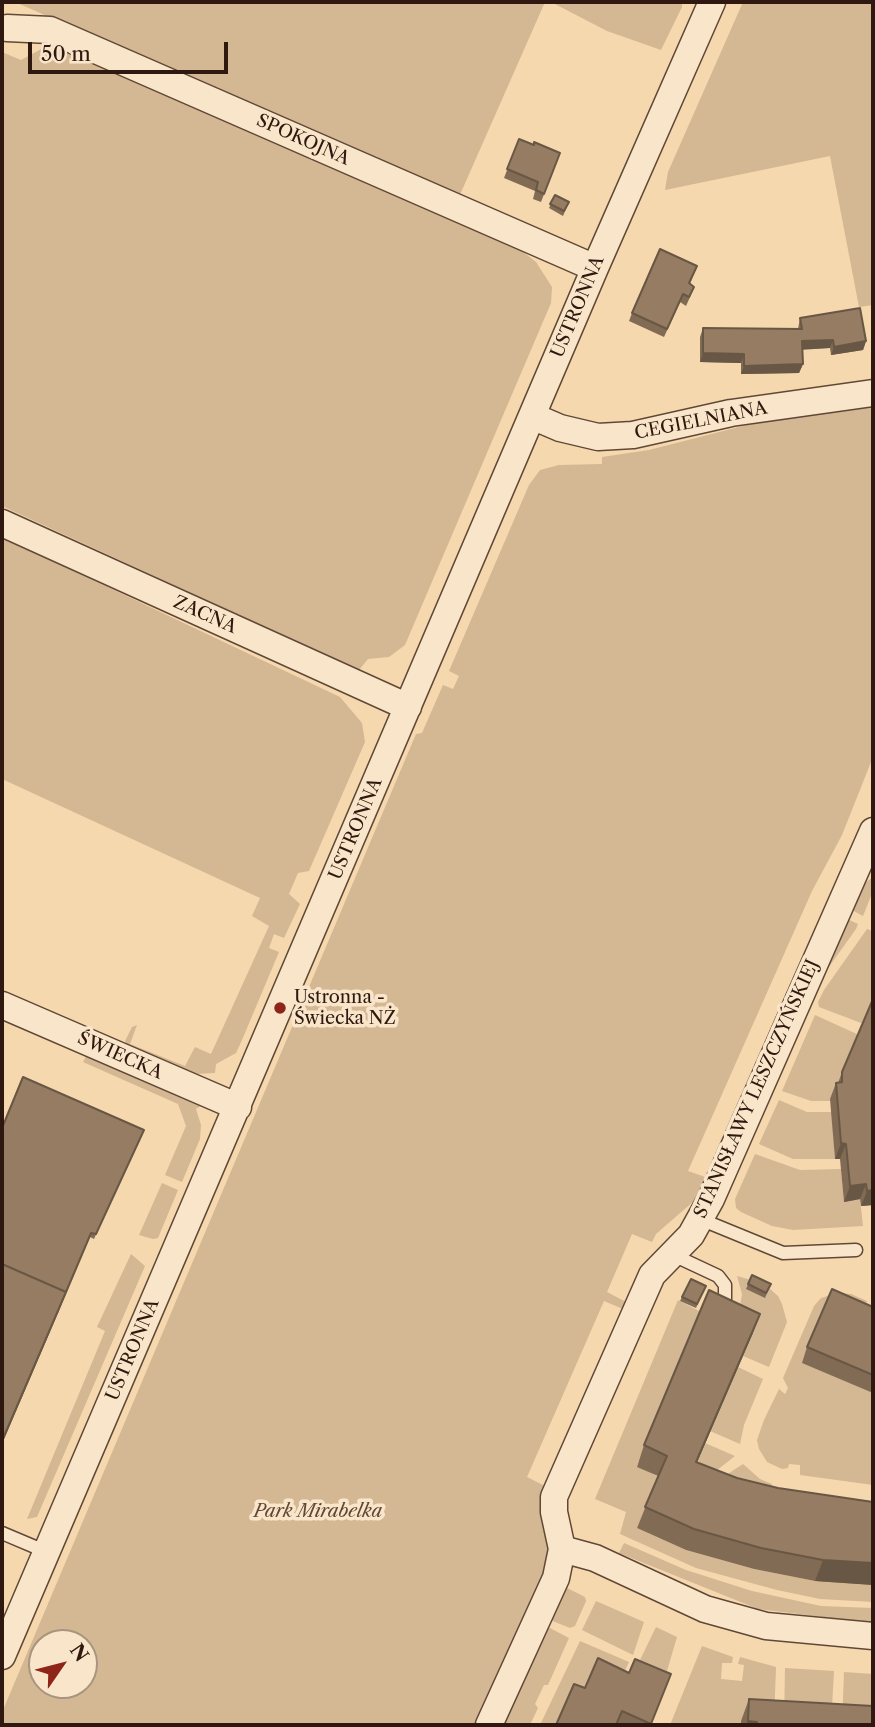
<!DOCTYPE html>
<html>
<head>
<meta charset="utf-8">
<style>
  body { margin:0 }
  #map { position:relative; width:875px; height:1727px; overflow:hidden; background:#f6d8ae; font-family:"Libre Caslon Text",serif }
  canvas { display:block }
  .frame { position:absolute; inset:0; border:4px solid #2e180f; pointer-events:none }
  .north { position:absolute; left:28px; top:1629px; width:70px; height:70px; box-sizing:border-box; background:#f9e6ca; border:2px solid #a8947f; border-radius:50%; rotate:55deg; font-size:19px; font-weight:700; line-height:28px; text-align:center; color:#2e180f }
  .north::after { content:''; display:block; margin:auto; width:24px; height:32px; background:#8f2418; clip-path:polygon(50% 0,100% 100%,50% 72%,0 100%) }
  .scale { position:absolute; left:28px; top:42px; width:200px; height:32px; box-sizing:border-box; border:4px solid #2e180f; border-top:0; padding-left:9px; font-size:21px; line-height:24px; white-space:nowrap; color:#2e180f; -webkit-text-stroke:5px #f9e6ca; paint-order:stroke }
</style>
</head>
<body>
<div id="map">
<canvas width="875" height="1727"></canvas>
<div class="frame"></div>
<div class="north">N</div>
<div class="scale">50 m</div>
</div>
<script>
const c = document.querySelector('canvas').getContext('2d');
c.lineJoin = 'round';
function fill(path, color) { c.fillStyle = color; c.fill(path, 'evenodd'); }
const toPath = rows => new Path2D(rows.map(r => 'M' + r).join(''));
function strokePath(path, color, width, dash) { c.strokeStyle = color; c.lineWidth = width; c.lineCap = dash ? 'butt' : 'round'; c.setLineDash(dash || []); c.stroke(path); }
function label(font, color, halo, rows, align = 'center') {
  c.font = font + ' "Libre Caslon Text",serif'; c.lineWidth = 7; c.setLineDash([]); c.textBaseline = 'middle'; c.strokeStyle = halo; c.fillStyle = color; for (const [text, x, y, turn = 0] of rows) {
    c.save(); c.translate(x, y); c.rotate((+turn || 0) * Math.PI / 180); c.textAlign = isNaN(turn) ? turn : align; if (halo) c.strokeText(text, 0, 0); c.fillText(text, 0, 0); c.restore();
  }
}
const green = toPath([
  [15,2,545,2,459,197],
  [551,2,682,2,682,7,661,50,607,31],
  [743,2,873,2,873,305,859,307,830,156,665,190,668,172],
  [60,45,522,251,536,262,552,287,551,303,405,645,389,657,368,659,359,670,2,506,2,52,21,60,45,47],
  [873,406,873,757,842,835,812,891,688,1171,708,1178,706,1182,694,1201,656,1234,652,1242,632,1234,607,1292,626,1302,623,1309,604,1301,527,1477,545,1486,542,1493,542,1519,549,1556,544,1576,485,1725,2,1725,3,1710,416,734,422,733,443,685,453,689,459,676,449,671,529,485,540,470,559,465,602,464,602,457,649,450,766,420],
  [42,1643,84,1643,84,1685,42,1685],
  [2,537,340,697,362,723,365,742,309,871,298,873,289,894,300,904,284,938,274,934,269,948,279,952,242,1040,236,1053,216,1064,215,1073,195,1074,127,1047,125,1041,132,1027,137,1025,130,1044,185,1066,195,1047,211,1054,269,926,252,916,260,898,2,779],
  [873,877,873,891,863,916,852,910,865,883],
  [847,919,858,924,856,929,821,978],
  [867,929,873,931,873,1001,864,1022,861,1023,819,1007,818,1002,824,990],
  [815,1015,859,1035,830,1101,811,1101,782,1091],
  [86,1056,202,1105,196,1109,201,1125,200,1139,182,1182,165,1175,186,1126,178,1104,83,1062],
  [779,1100,807,1112,832,1112,835,1159,793,1159,759,1144],
  [755,1154,800,1170,841,1169,844,1201,860,1199,863,1226,793,1230,772,1226,741,1212,736,1208,735,1199],
  [162,1183,178,1190,158,1238,153,1239,139,1235],
  [131,1254,145,1266,37,1517,27,1519,105,1331,97,1327],
  [737,1276,751,1280,747,1289,765,1297,769,1288,778,1296,782,1304,787,1322,769,1367,743,1356,752,1335,730,1325,740,1306,742,1294],
  [837,1293,851,1294,867,1301,859,1319,873,1393,873,1485,800,1475,800,1465,789,1464,788,1468,782,1469,767,1462,759,1449,757,1440,764,1420,779,1389,785,1394,788,1388,783,1378,814,1306,821,1298],
  [678,1300,701,1312,637,1466,659,1477,637,1528,686,1550,754,1569,815,1581,873,1585,873,1602,820,1599,777,1590,696,1568,620,1534,626,1512,595,1499],
  [738,1367,763,1379,744,1425,740,1444,710,1431],
  [705,1443,735,1456,707,1478,688,1483],
  [743,1464,760,1479,772,1484,765,1508,714,1483],
  [624,1543,686,1570,752,1591,821,1606,873,1608,873,1623,758,1609,619,1553],
  [567,1588,585,1597,586,1601,575,1626,570,1628,550,1620],
  [596,1601,644,1622,633,1655,582,1630],
  [548,1627,569,1638,548,1685,544,1685,535,1704,538,1708,530,1725,504,1725],
  [656,1627,677,1637,667,1671,640,1660],
  [580,1641,629,1662,618,1686,579,1704,557,1725,540,1725],
  [702,1646,733,1657,732,1663,722,1663,721,1679,742,1681,744,1665,738,1664,740,1657,776,1667,774,1722,742,1721,741,1725,670,1725],
  [785,1668,834,1671,831,1725,784,1723],
  [844,1672,873,1674,873,1725,842,1725]
]);
const service = toPath([
  [700,1219,783,1253,856,1250],
  [671,1254,718,1276,725,1285,725,1299,721,1311],
  [2,1533,47,1552]
]);
const minor = toPath([
  [7,28,50,30,595,268],
  [532,416,560,428,598,437,633,435,731,413,873,393],
  [2,523,408,707],
  [2,1005,238,1107],
  [562,1549,595,1558,705,1609,766,1626,873,1636],
  [2,1656,595,268,712,2],
  [489,1725,556,1578,562,1549,554,1512,554,1497,652,1275,691,1235,711,1199,873,831]
]);
const wall = toPath([
  [519,139,533,145,560,153,541,202,533,199,535,191,504,178],
  [555,195,569,202,563,216,549,208],
  [697,266,690,284,694,287,691,295,686,306,680,302,664,337,629,321,632,313],
  [800,318,866,341,863,350,831,355,830,348,802,349,803,364,799,373,741,374,741,363,700,362,700,337,703,328,798,329],
  [842,1072,873,1205,861,1206,860,1199,844,1202,840,1159,835,1159,830,1099,836,1083,838,1083],
  [2,1128,144,1130,94,1239,90,1237,58,1313],
  [752,1275,771,1284,765,1298,746,1289],
  [706,1286,696,1308,680,1301,682,1297],
  [873,1307,873,1393,802,1363,807,1347],
  [760,1314,752,1335,697,1462,737,1478,778,1488,873,1502,873,1585,815,1581,754,1569,686,1550,637,1528,658,1476,637,1467,644,1445],
  [629,1673,652,1725,556,1725,585,1688],
  [749,1699,873,1725,741,1725,741,1721]
]);
const shadedWall = toPath([
  [833,340,830,348,799,350,802,341],
  [866,341,863,350,831,355,834,347],
  [703,353,744,354,741,363,700,362],
  [803,364,799,373,741,374,744,366],
  [841,1143,846,1144,840,1159,835,1159],
  [866,1184,860,1199,844,1202,850,1186],
  [873,1190,873,1205,861,1206,867,1191],
  [66,1292,58,1313,2,1444,2,1441],
  [760,1314,752,1335,688,1483,696,1462],
  [823,1560,873,1563,873,1585,815,1581],
  [748,1721,757,1722,756,1725,746,1725]
]);
const building = toPath([
  [519,139,534,145,534,142,560,153,544,194,536,190,538,182,507,169,519,139],
  [555,195,569,202,564,211,550,204,555,195],
  [660,249,697,266,689,283,694,287,689,297,683,294,667,329,632,313,660,249],
  [860,308,866,341,834,347,833,340,802,341,803,364,744,366,744,354,703,353,703,328,802,329,800,318,860,308],
  [873,999,873,1190,867,1191,866,1184,850,1186,846,1144,841,1143,836,1083,842,1082,842,1072,873,999],
  [23,1077,144,1130,96,1234,91,1233,66,1292,2,1264,2,1128,23,1077],
  [2,1264,66,1292,2,1441,2,1264],
  [752,1275,771,1284,766,1293,748,1284,752,1275],
  [691,1279,706,1286,697,1304,682,1297,691,1279],
  [832,1289,873,1307,873,1375,807,1347,832,1289],
  [709,1290,760,1314,696,1462,737,1478,778,1488,873,1502,873,1563,823,1560,761,1548,694,1529,645,1507,667,1456,644,1445,709,1290],
  [598,1658,629,1673,635,1659,671,1674,651,1724,622,1711,616,1725,556,1725,574,1684,585,1688,598,1658],
  [749,1699,873,1706,873,1725,757,1725,757,1722,748,1721,749,1699]
]);
const markers = [
  [280,1008,7,"#8f2418"]
];
const streetNames = [
  ["SPOKOJNA",303,140,24],
  ["USTRONNA",578,307,-67],
  ["CEGIELNIANA",701,421,-11],
  ["ZACNA",205,615,24],
  ["USTRONNA",356,829,-67],
  ["ŚWIECKA",120,1056,24],
  ["STANISŁAWY LESZCZYŃSKIEJ",757,1089,-66],
  ["USTRONNA",133,1350,-67]
];
const poiNames = [
  ["Ustronna -",294,998],
  ["Świecka NŻ",294,1019]
];
const parkNames = [
  ["Park Mirabelka",318,1512]
];
fill(green, '#d4b793');
strokePath(service, '#604837', 15);
strokePath(minor, '#604837', 29);
strokePath(service, '#f9e6ca', 12);
strokePath(minor, '#f9e6ca', 26);
fill(wall, '#816b54');
fill(shadedWall, '#695745');
fill(building, '#967c62');
strokePath(building, '#695745', 2);
for (const [x, y, r, color] of markers) { const dot = new Path2D(); dot.arc(x, y, r, 0, 2 * Math.PI); c.fillStyle = color; c.fill(dot); strokePath(dot, '#f9e6ca', 2.5); }
label('18px', '#2e180f', '#f9e6ca', streetNames);
label('18px', '#2e180f', '#f9e6ca', poiNames, 'left');
label('italic 18px', '#604837', '#f9e6ca', parkNames);
</script>
</body>
</html>
